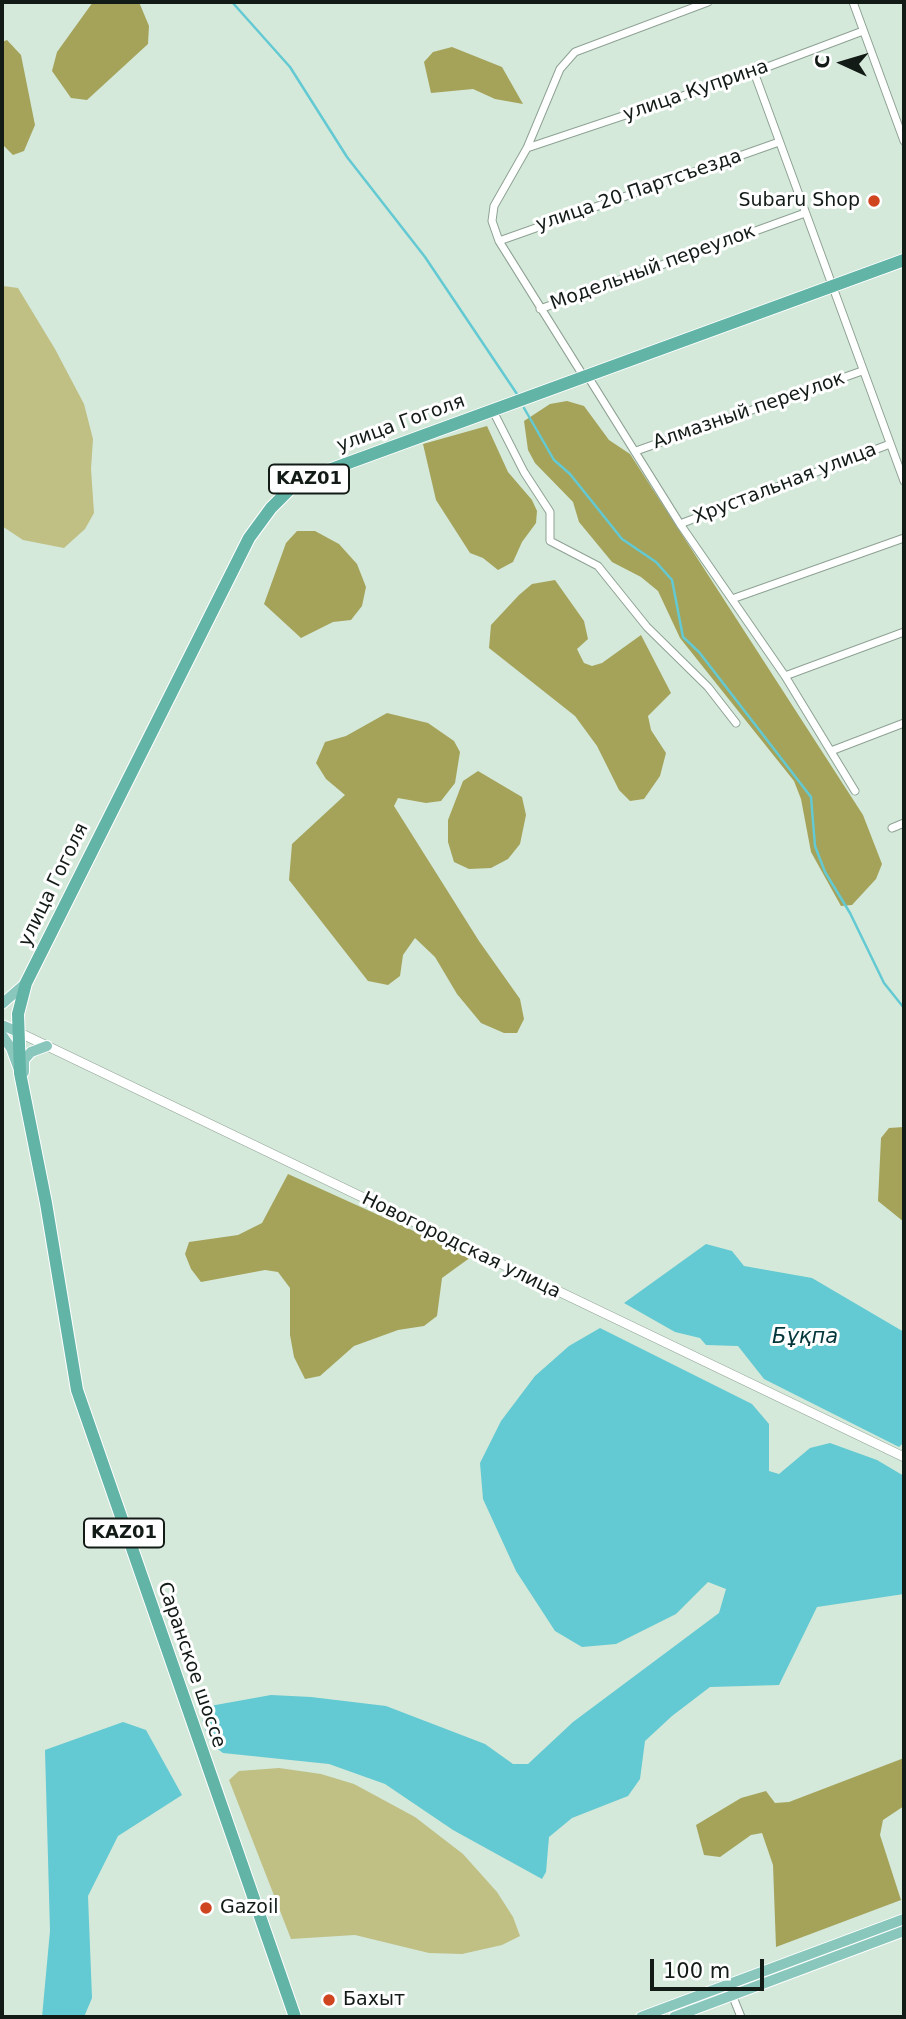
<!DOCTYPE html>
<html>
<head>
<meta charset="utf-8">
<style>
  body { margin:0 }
  #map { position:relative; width:906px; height:2019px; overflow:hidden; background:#d4e9da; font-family:"DejaVu Sans",sans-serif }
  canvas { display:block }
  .frame { position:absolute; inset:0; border:4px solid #131b16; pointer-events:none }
  .north { position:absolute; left:808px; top:28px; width:70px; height:70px; -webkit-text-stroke:5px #fff; paint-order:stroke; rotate:274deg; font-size:19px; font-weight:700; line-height:28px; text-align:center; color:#131b16 }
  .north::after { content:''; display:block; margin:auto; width:24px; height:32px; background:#131b16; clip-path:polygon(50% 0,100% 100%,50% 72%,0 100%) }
  .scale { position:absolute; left:650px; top:1959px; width:114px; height:32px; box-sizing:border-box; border:4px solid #131b16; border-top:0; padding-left:9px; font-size:21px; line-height:24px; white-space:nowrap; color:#131b16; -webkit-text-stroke:5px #fff; paint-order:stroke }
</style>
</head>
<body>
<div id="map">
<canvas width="906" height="2019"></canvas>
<div class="frame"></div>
<div class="north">С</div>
<div class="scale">100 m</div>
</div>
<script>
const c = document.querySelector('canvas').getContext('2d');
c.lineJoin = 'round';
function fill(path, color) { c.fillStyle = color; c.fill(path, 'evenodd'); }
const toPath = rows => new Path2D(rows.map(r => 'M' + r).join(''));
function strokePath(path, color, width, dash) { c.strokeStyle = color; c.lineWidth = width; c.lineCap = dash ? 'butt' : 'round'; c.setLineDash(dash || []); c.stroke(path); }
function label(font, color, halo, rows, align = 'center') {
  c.font = font + ' "DejaVu Sans",sans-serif'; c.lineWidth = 6; c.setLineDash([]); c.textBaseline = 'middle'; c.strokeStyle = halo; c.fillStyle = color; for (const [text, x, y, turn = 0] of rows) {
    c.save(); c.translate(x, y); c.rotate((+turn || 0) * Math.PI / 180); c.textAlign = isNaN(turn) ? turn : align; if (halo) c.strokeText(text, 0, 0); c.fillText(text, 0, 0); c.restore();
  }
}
const green = toPath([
  [3,286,18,288,55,349,84,404,93,439,91,469,94,513,85,529,64,548,23,540,2,526],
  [279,1768,321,1774,354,1784,415,1817,463,1854,497,1892,513,1917,520,1936,502,1945,462,1954,429,1953,355,1935,291,1939,229,1780,239,1771]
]);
const forest = toPath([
  [93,2,139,2,149,26,148,44,87,100,71,98,52,71,57,52],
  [7,40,21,55,35,125,24,151,13,155,2,144,2,42],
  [452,47,502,67,523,104,495,99,473,89,431,93,424,62,433,52],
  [567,401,584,406,609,440,630,454,863,815,882,864,876,879,852,905,841,906,811,852,801,799,794,781,680,638,658,591,641,577,612,562,579,522,573,502,535,463,528,450,524,421,550,404],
  [487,426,508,472,532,500,537,511,536,523,522,542,513,562,498,570,483,558,470,553,436,500,423,444],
  [297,531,315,531,339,544,357,564,366,587,362,606,351,620,333,622,301,638,264,604,286,543],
  [555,580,584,621,588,639,577,649,584,663,592,666,602,663,641,635,671,693,648,716,651,730,666,753,660,776,644,799,630,801,619,790,597,746,575,716,489,648,491,625,519,595,532,584],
  [387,713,428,723,454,741,460,752,455,783,441,801,426,803,398,798,394,806,479,941,520,999,524,1019,517,1033,504,1033,481,1023,457,994,435,957,415,938,403,955,400,976,388,985,368,981,289,880,292,844,345,795,326,779,316,763,325,742,346,736],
  [478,771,522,797,526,815,520,844,508,859,491,868,469,869,454,862,448,842,448,820,463,781],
  [904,1127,904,1222,878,1201,881,1138,889,1128],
  [288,1174,471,1257,442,1278,437,1316,424,1326,398,1330,354,1346,320,1376,305,1379,294,1357,290,1335,290,1288,278,1272,265,1270,201,1282,191,1269,185,1254,189,1242,238,1235,262,1223],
  [904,1758,904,1806,883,1820,880,1835,901,1900,776,1947,773,1865,762,1833,751,1835,720,1857,704,1855,696,1825,741,1798,766,1791,775,1803,789,1802]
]);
const water = toPath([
  [706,1244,732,1251,744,1266,812,1278,904,1332,904,1442,899,1447,764,1379,738,1346,706,1345,700,1338,675,1332,624,1303],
  [600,1328,752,1404,769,1424,769,1471,779,1474,810,1448,830,1443,877,1460,904,1476,904,1594,817,1607,779,1685,710,1687,672,1716,645,1741,640,1779,628,1796,572,1818,549,1837,546,1872,542,1879,453,1830,385,1784,329,1764,223,1753,211,1744,202,1721,210,1706,271,1695,311,1697,386,1706,485,1744,513,1764,528,1764,573,1722,719,1613,726,1589,708,1582,676,1614,616,1644,582,1647,555,1631,516,1571,483,1499,480,1463,501,1421,535,1376,569,1346],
  [123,1722,146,1730,182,1795,118,1836,88,1896,92,1998,84,2017,42,2017,50,1931,45,1750]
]);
const stream = toPath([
  [232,2,290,67,347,157,425,257,517,394],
  [524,408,554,460,570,474,622,539,656,562,672,580,683,637,699,652,811,797,815,846,825,872,850,913,884,983,904,1008]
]);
const minor = toPath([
  [853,2,904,141],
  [754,72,904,481],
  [527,148,754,72,863,31],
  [499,241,779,142],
  [540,309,805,213],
  [587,375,680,524,785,676,855,791],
  [584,377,499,241,492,221,494,206,527,148,560,69,575,52,708,2],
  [493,411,524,472,550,512,550,541,598,566,647,627,708,687,736,723],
  [636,451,862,371],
  [680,524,890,444],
  [732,599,904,538],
  [785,676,904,632],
  [831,751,904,723],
  [892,828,904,823],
  [731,1992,741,2017]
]);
const tertiary = toPath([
  [18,1032,904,1457]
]);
const primary = toPath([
  [2,1004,26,983],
  [2,1025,18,1032],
  [2,1035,11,1048,18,1067],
  [24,1072,24,1060,31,1052,47,1046],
  [641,2017,904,1919],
  [674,2017,904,1931]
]);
const trunk = toPath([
  [295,2017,77,1390,46,1203,20,1073,18,1014,26,983,249,538,271,508,290,489,329,470,904,260]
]);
const markers = [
  [874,201,7,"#ce451f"],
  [206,1908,7,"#ce451f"],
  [329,2000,7,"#ce451f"]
];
const shields = [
  [309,479,80],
  [124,1533,80]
];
const shieldNames = [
  ["KАZ01",309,479],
  ["KAZ01",124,1533]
];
const streetNames = [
  ["улица Куприна",696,91,-19],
  ["улица 20 Партсъезда",639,191,-19],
  ["Модельный переулок",653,268,-20],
  ["Алмазный переулок",749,411,-19],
  ["улица Гоголя",401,424,-20],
  ["Хрустальная улица",785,484,-21],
  ["улица Гоголя",54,885,-64],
  ["Новогородская улица",461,1246,26],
  ["Саранское шоссе",191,1665,71]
];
const poiNames = [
  ["Subaru Shop",860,201,"right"],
  ["Gazoil",220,1908],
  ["Бахыт",343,2000]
];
const waterNames = [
  ["Бұқпа",805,1338]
];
fill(green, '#c0bf84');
fill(forest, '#a5a35a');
fill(water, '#63c9d2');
strokePath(stream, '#63c9d2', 2.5);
strokePath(minor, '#8ea294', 9);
strokePath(tertiary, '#8ea294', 10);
strokePath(primary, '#fff', 12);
strokePath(trunk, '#fff', 14);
strokePath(minor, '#fff', 7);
strokePath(tertiary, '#fff', 9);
strokePath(primary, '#89c7bc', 10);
strokePath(trunk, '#62b4a6', 12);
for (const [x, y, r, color] of markers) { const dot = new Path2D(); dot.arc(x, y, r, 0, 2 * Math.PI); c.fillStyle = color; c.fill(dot); strokePath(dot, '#fff', 2.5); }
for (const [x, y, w] of shields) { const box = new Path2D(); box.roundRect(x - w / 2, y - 14.5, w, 29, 5); c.fillStyle = '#fff'; c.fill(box); strokePath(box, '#131b16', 2); }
label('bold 18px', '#131b16', null, shieldNames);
label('19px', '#131b16', '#fff', streetNames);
label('19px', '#131b16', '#fff', poiNames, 'left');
label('italic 21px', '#03363a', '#fff', waterNames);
</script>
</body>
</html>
